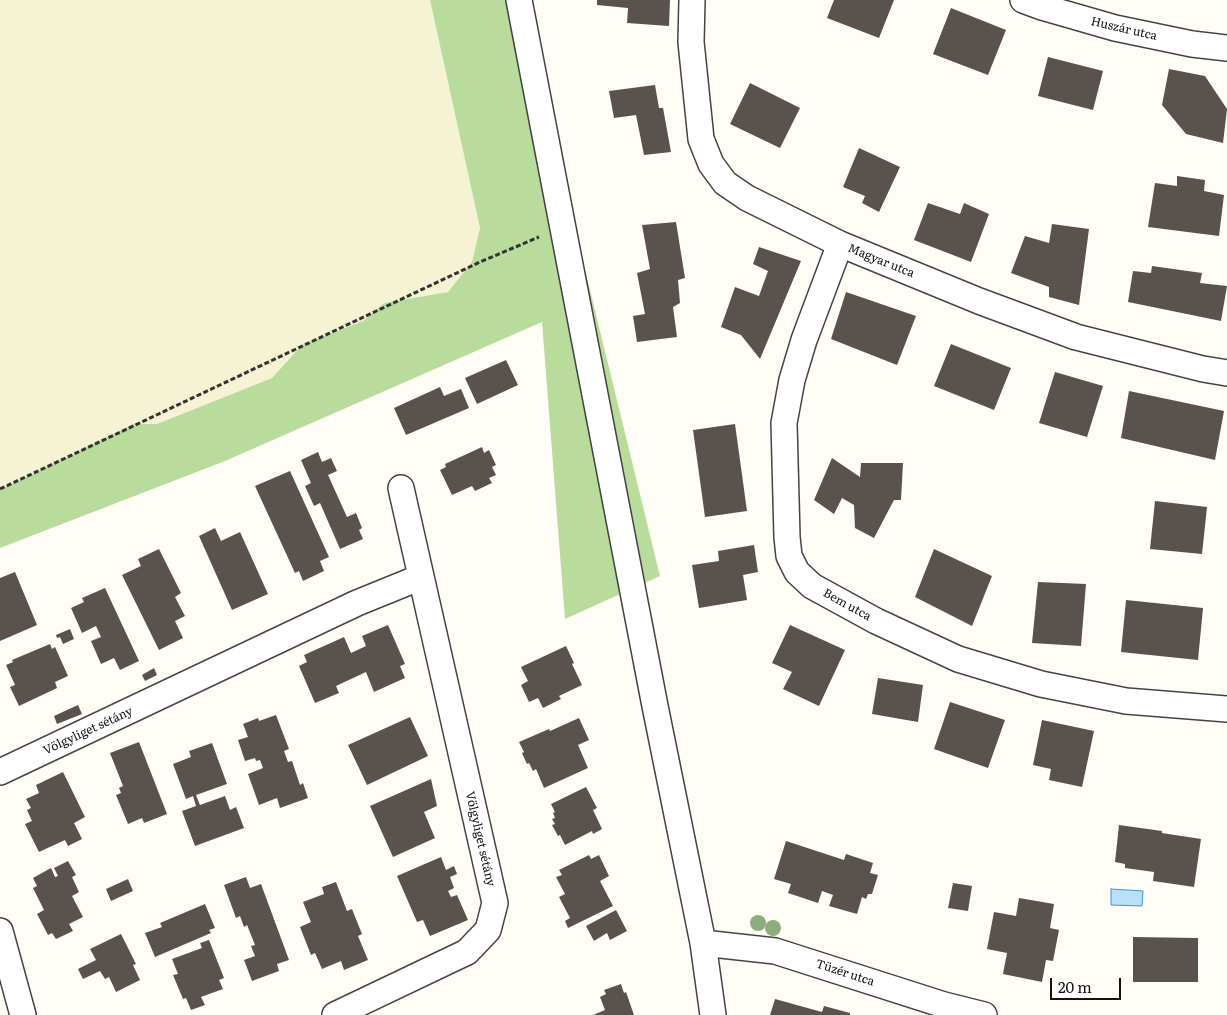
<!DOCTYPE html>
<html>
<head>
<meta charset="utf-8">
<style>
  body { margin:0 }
  #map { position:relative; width:1227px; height:1015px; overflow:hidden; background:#fffdf5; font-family:Literata,serif }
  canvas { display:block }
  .scale { position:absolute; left:1050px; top:978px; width:71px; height:22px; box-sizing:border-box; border:2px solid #111; border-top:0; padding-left:6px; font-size:15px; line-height:18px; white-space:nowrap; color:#111; -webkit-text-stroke:4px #fff; paint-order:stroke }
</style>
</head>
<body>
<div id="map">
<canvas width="1227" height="1015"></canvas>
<div class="scale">20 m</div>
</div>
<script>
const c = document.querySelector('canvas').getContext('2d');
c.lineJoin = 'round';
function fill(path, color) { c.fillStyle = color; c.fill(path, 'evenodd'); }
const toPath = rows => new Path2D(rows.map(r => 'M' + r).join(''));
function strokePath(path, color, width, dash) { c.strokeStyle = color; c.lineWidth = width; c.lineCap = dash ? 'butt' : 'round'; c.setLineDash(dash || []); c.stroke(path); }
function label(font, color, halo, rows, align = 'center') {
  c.font = font + ' Literata,serif'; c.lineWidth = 5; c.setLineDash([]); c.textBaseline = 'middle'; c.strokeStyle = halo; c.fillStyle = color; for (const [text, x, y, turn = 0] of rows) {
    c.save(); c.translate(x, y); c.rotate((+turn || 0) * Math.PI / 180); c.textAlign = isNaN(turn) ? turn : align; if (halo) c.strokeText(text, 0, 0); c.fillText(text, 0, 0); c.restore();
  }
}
const farmland = toPath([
  [0,0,430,0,480,228,472,262,448,292,384,303,363,321,302,345,272,378,157,424,134,424,0,490]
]);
const forest = toPath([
  [430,0,519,0,660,576,565,619,542,322,225,461,0,548,0,490,134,424,157,424,272,378,302,345,363,321,384,303,448,292,472,262,480,228]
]);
const water = toPath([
  [1111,889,1143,891,1142,906,1111,905,1111,889]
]);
const building = toPath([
  [597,0,670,0,669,26,627,23,628,8,597,5],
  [834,0,894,0,879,38,827,18],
  [951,8,1006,30,988,75,933,54],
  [1048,57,1103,71,1093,110,1038,96],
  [1169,69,1205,76,1227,109,1223,143,1186,134,1162,105],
  [750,83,800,108,780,148,730,124],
  [655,85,659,108,663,108,671,152,644,155,636,115,614,118,609,91],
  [859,148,900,167,879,212,862,203,865,196,843,187],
  [1177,176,1205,180,1204,191,1224,195,1219,236,1148,227,1155,183,1177,186],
  [928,203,960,214,964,203,989,214,971,262,914,240],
  [676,222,685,278,678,280,680,303,673,307,677,337,637,342,633,316,645,314,637,273,650,269,642,225],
  [1052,224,1089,229,1079,305,1049,297,1049,287,1011,273,1025,236,1049,243],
  [759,247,801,261,760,359,741,335,721,327,735,287,759,296,768,271,753,264],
  [1152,266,1202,273,1200,283,1227,286,1221,321,1128,302,1133,271,1151,273],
  [846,292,916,316,897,365,831,339],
  [951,344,1011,368,994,410,934,386],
  [506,360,518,385,477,404,465,378],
  [1055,372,1103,386,1087,437,1039,423],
  [440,387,444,396,461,389,469,408,406,435,394,408],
  [1129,391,1224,411,1215,460,1121,438],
  [735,424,747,511,705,517,693,430],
  [482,447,484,453,489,450,496,465,492,467,496,475,489,478,492,483,475,491,472,486,452,495,440,470,446,467,445,464],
  [318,452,322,462,331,458,337,471,328,475,347,517,356,513,362,528,359,530,363,539,340,549,320,503,314,506,305,486,311,483,301,460],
  [832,458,860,477,861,463,903,463,901,500,894,500,874,538,855,528,854,505,842,498,834,514,814,500],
  [290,471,329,557,320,561,324,571,303,581,299,571,295,573,255,486],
  [1155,501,1207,507,1202,554,1150,549],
  [215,528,221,541,240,532,268,594,232,610,199,536],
  [754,545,758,572,743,575,747,600,699,608,692,565,719,561,718,551],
  [159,549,181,593,175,597,185,616,175,621,183,638,159,650,122,575,141,566,138,559],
  [934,549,992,576,972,626,915,597],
  [15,572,37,625,0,641,0,578],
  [1038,582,1086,584,1081,646,1032,643],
  [105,588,139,661,120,670,114,658,101,664,91,641,101,637,96,626,82,633,71,608,84,602,82,598],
  [1126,600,1203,608,1198,660,1121,652],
  [388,625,405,664,400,666,405,678,374,692,366,672,336,686,339,693,315,703,299,666,307,662,304,655,344,637,351,653,366,646,362,636],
  [790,625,845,650,819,706,783,689,792,672,772,663],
  [70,629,74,639,63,644,60,637,57,638,56,635],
  [50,644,52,649,55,647,68,676,55,682,57,688,19,706,10,687,15,685,6,665,13,662,12,660],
  [566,646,574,663,572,664,582,685,559,696,561,699,543,708,538,698,529,702,521,685,528,681,521,667],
  [154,668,157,675,145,681,142,675],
  [878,678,923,685,918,722,872,714],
  [950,702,1005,720,988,768,934,749],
  [78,705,82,714,57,724,54,716],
  [276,715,289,749,284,751,288,762,292,761,300,785,303,783,308,798,280,808,277,798,259,805,248,774,263,768,260,760,256,761,255,758,245,761,238,740,248,737,243,724,258,718,259,721],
  [410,717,428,756,367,785,348,745],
  [579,718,589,740,578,745,588,768,544,788,536,769,533,771,529,763,527,764,522,753,524,752,519,742,549,729,550,731],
  [1042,720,1094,731,1082,787,1049,780,1051,769,1033,765],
  [139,742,167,814,144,823,142,818,128,824,116,795,121,793,119,788,123,786,110,753],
  [212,743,227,784,196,795,200,805,225,796,230,810,236,807,244,828,195,846,182,811,196,806,193,796,186,799,173,764,191,757,189,751],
  [63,772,85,817,74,823,82,839,68,846,65,840,39,852,25,824,32,821,27,810,31,808,26,799,39,793,36,785],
  [431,779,437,806,424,812,435,838,393,857,370,806],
  [586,787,597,808,593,810,602,829,593,834,592,831,565,845,560,835,558,836,552,825,555,824,552,819,555,818,553,813,555,812,551,804],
  [1119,825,1162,831,1162,833,1201,839,1194,887,1153,881,1154,872,1125,868,1125,864,1115,862],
  [786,841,844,860,846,854,873,863,870,873,878,875,872,894,868,894,866,899,862,897,857,914,829,906,833,895,822,891,818,903,788,893,791,884,774,879],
  [589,855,591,859,599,855,609,876,600,881,613,906,568,928,565,921,570,918,559,897,565,894,556,877,562,875,559,870],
  [441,857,446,870,454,866,457,874,450,877,454,888,448,891,451,897,457,895,468,920,430,936,423,920,417,922,397,876],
  [68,861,76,875,72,877,79,892,72,896,83,917,69,924,73,931,56,939,52,933,48,935,37,914,44,910,33,888,37,886,33,878,51,868,55,877,58,876,54,868],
  [246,877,250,888,261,884,289,960,277,964,279,971,252,981,244,960,255,956,251,946,255,945,247,925,244,927,240,916,236,918,224,885],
  [128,879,133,891,111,901,106,889],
  [336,882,347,911,352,909,362,934,358,936,368,960,344,970,341,961,322,969,315,953,311,955,300,927,311,922,303,902,324,894,322,887],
  [953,883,972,886,968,911,948,908],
  [1019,898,1054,904,1050,928,1059,930,1053,961,1046,960,1042,982,1003,974,1007,953,987,949,994,912,1016,916],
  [205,904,215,928,209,930,211,933,155,957,145,933,162,927,160,923],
  [616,910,627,931,610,940,607,933,594,941,586,926],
  [121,934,136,964,133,965,140,980,116,992,109,977,105,979,100,971,83,979,78,969,96,960,90,949],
  [1133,937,1198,938,1198,982,1133,982],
  [209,940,224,978,219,980,223,989,201,997,205,1005,191,1010,186,998,183,999,173,975,178,974,172,959,202,948,200,943],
  [621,984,624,993,626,992,634,1015,593,1015,605,1010,600,997,606,994,604,990],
  [775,999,822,1012,824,1006,850,1013,850,1015,770,1015]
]);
const path = toPath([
  [0,489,480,262,539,237]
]);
const minor = toPath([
  [519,0,655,706,703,943,713,1015],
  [692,0,691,42,701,139,711,164,725,183,747,198,840,244,979,301,1076,337,1203,369,1227,373],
  [1023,0,1042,7,1115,28,1192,44,1227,48],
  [840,244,804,340,792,380,784,423,787,537,789,556,797,572,812,586,876,621,958,659,1041,684,1126,701,1227,709],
  [0,772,357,603,421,577],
  [0,931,23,1015],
  [703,943,775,951,944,1005,984,1015],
  [335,1015,467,952,488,930,495,903,401,488]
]);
const trees = [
  [758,923],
  [773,928]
];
const streetNames = [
  ["Huszár utca",1124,29,13],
  ["Magyar utca",881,261,22],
  ["Bem utca",847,605,29],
  ["Völgyliget sétány",88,731,-25],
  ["Völgyliget sétány",480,839,77],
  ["Tüzér utca",845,973,18]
];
fill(farmland, '#f6f3d4');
fill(forest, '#b9dc9c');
fill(water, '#b9e0f7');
strokePath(water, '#3f96cf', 1);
fill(building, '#5a524d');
strokePath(minor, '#444', 28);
strokePath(path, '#333', 3, [5, 2.5]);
strokePath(minor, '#fff', 25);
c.fillStyle = '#8dad7f';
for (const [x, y] of trees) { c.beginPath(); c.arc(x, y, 8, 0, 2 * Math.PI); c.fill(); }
label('12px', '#111', '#fff', streetNames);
</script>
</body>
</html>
